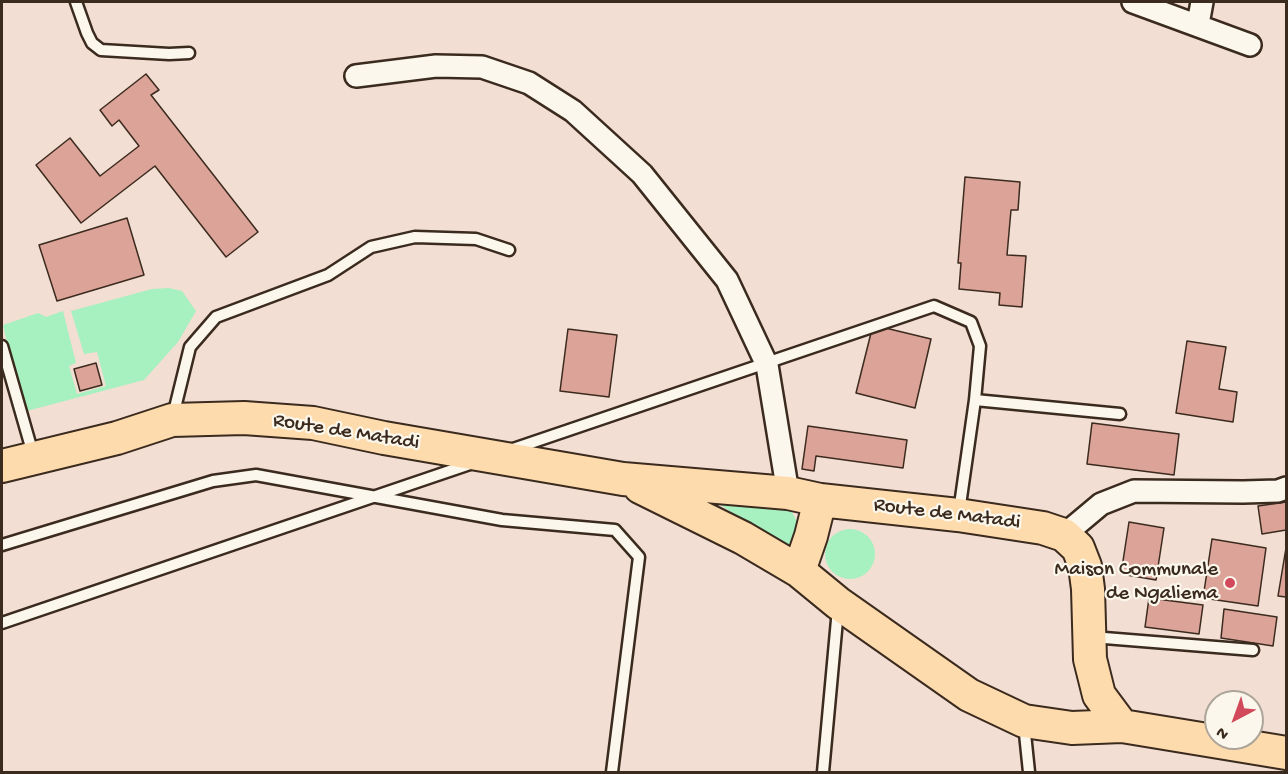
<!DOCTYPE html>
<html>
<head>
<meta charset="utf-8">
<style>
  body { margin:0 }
  #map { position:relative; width:1288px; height:774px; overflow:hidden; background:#f2ded3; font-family:"Gochi Hand",sans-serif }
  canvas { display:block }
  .frame { position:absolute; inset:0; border:3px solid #3b2a1e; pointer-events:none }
  .north { position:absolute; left:1204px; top:690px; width:60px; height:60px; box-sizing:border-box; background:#fbf7ec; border:2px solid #aea59a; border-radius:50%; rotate:221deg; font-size:16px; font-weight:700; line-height:24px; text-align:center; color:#3b2a1e }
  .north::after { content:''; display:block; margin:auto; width:21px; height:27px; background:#d1495b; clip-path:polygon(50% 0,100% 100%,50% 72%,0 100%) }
</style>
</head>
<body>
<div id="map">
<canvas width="1288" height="774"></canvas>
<div class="frame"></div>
<div class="north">N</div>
</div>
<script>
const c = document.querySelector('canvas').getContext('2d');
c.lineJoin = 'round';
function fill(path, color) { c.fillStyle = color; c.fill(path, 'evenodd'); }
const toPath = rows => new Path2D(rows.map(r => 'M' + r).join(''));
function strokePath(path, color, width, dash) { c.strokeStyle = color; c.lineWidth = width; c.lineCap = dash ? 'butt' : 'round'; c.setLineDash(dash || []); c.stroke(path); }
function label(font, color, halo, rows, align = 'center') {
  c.font = font + ' "Gochi Hand",sans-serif'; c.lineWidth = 4.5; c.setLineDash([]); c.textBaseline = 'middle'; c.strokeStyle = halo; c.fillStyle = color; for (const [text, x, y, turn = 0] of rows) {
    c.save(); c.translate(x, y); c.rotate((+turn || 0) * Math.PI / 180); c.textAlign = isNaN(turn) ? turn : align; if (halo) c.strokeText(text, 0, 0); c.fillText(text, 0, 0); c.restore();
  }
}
const green = toPath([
  [169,288,182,291,196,311,178,342,144,380,23,412,3,325,38,313,46,317,63,311,76,363,69,366,77,394,106,386,97,352,84,354,71,311,152,289],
  [706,494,788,505,798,523,793,549,784,551],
  '825 554a25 25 0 1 1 50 0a25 25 0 1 1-50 0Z'
]);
const building = toPath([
  [146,74,159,90,151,95,258,232,226,257,155,166,81,223,36,165,70,138,100,176,139,146,119,120,112,126,100,110,146,74],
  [965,177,1020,182,1018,210,1011,210,1007,255,1026,256,1022,307,999,305,1000,293,959,289,961,263,958,263,965,177],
  [127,218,144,275,57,301,39,245,127,218],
  [873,325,931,339,915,408,856,393,873,325],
  [568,329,617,335,609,397,560,391,568,329],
  [1187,341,1226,347,1219,389,1237,392,1233,422,1176,413,1187,341],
  [96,363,102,385,80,391,74,369,96,363],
  [1092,423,1179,434,1174,475,1087,464,1092,423],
  [808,426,907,440,903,468,816,456,814,471,802,469,808,426],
  [1286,502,1286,530,1262,534,1258,506,1286,502],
  [1129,522,1164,528,1156,580,1121,574,1129,522],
  [1212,539,1266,548,1258,606,1203,598,1212,539],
  [1286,548,1286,597,1278,596,1286,548],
  [1149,598,1203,605,1199,634,1145,627,1149,598],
  [1224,609,1277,617,1273,646,1221,638,1224,609]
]);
const service = toPath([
  [76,2,87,33,92,43,101,50,169,54,189,53],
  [2,346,33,454],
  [975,400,1120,414],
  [173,416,190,347,216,317,328,275,371,247,415,237,476,239,509,250],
  [510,450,934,306,971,322,980,346,975,400,959,512],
  [2,545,213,481,256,475,502,520,615,530,639,557,612,772],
  [2,623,473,463],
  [1092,637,1253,650],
  [1024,724,1029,772],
  [823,772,838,609]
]);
const minor = toPath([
  [1133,2,1250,45],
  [1198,24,1202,2],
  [356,76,436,66,482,67,529,83,573,111,642,174,727,280,767,365,788,493],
  [1064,535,1101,504,1134,491,1243,492,1278,491,1286,488]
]);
const primary = toPath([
  [2,466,117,438,172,420,244,418,313,423,384,438,623,479,788,493,820,500,958,515,1043,528,1064,535,1078,548,1085,566,1088,589,1090,659,1099,695,1122,726],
  [640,487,743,538,799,571,838,603,969,695,1024,721,1072,728,1122,726,1286,753],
  [799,571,811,536,820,500]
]);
const markers = [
  [1230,583,6,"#d1495b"]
];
const streetNames = [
  ["Route de Matadi",346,433,9],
  ["Route de Matadi",947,515,7]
];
const poiNames = [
  ["Maison Communale",1218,571],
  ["de Ngaliema",1218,595]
];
fill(green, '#a7f0bf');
fill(building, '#dca398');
strokePath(building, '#3b2a1e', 1.5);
strokePath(service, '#3b2a1e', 15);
strokePath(minor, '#3b2a1e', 26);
strokePath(primary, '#3b2a1e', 36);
strokePath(service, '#fbf7ec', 10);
strokePath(minor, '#fbf7ec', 21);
strokePath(primary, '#fedbac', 32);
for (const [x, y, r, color] of markers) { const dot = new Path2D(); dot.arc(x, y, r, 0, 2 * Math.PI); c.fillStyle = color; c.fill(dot); strokePath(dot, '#fbf7ec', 2); }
label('21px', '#3b2a1e', '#fbf7ec', streetNames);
label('21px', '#3b2a1e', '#fbf7ec', poiNames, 'right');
</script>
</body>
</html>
